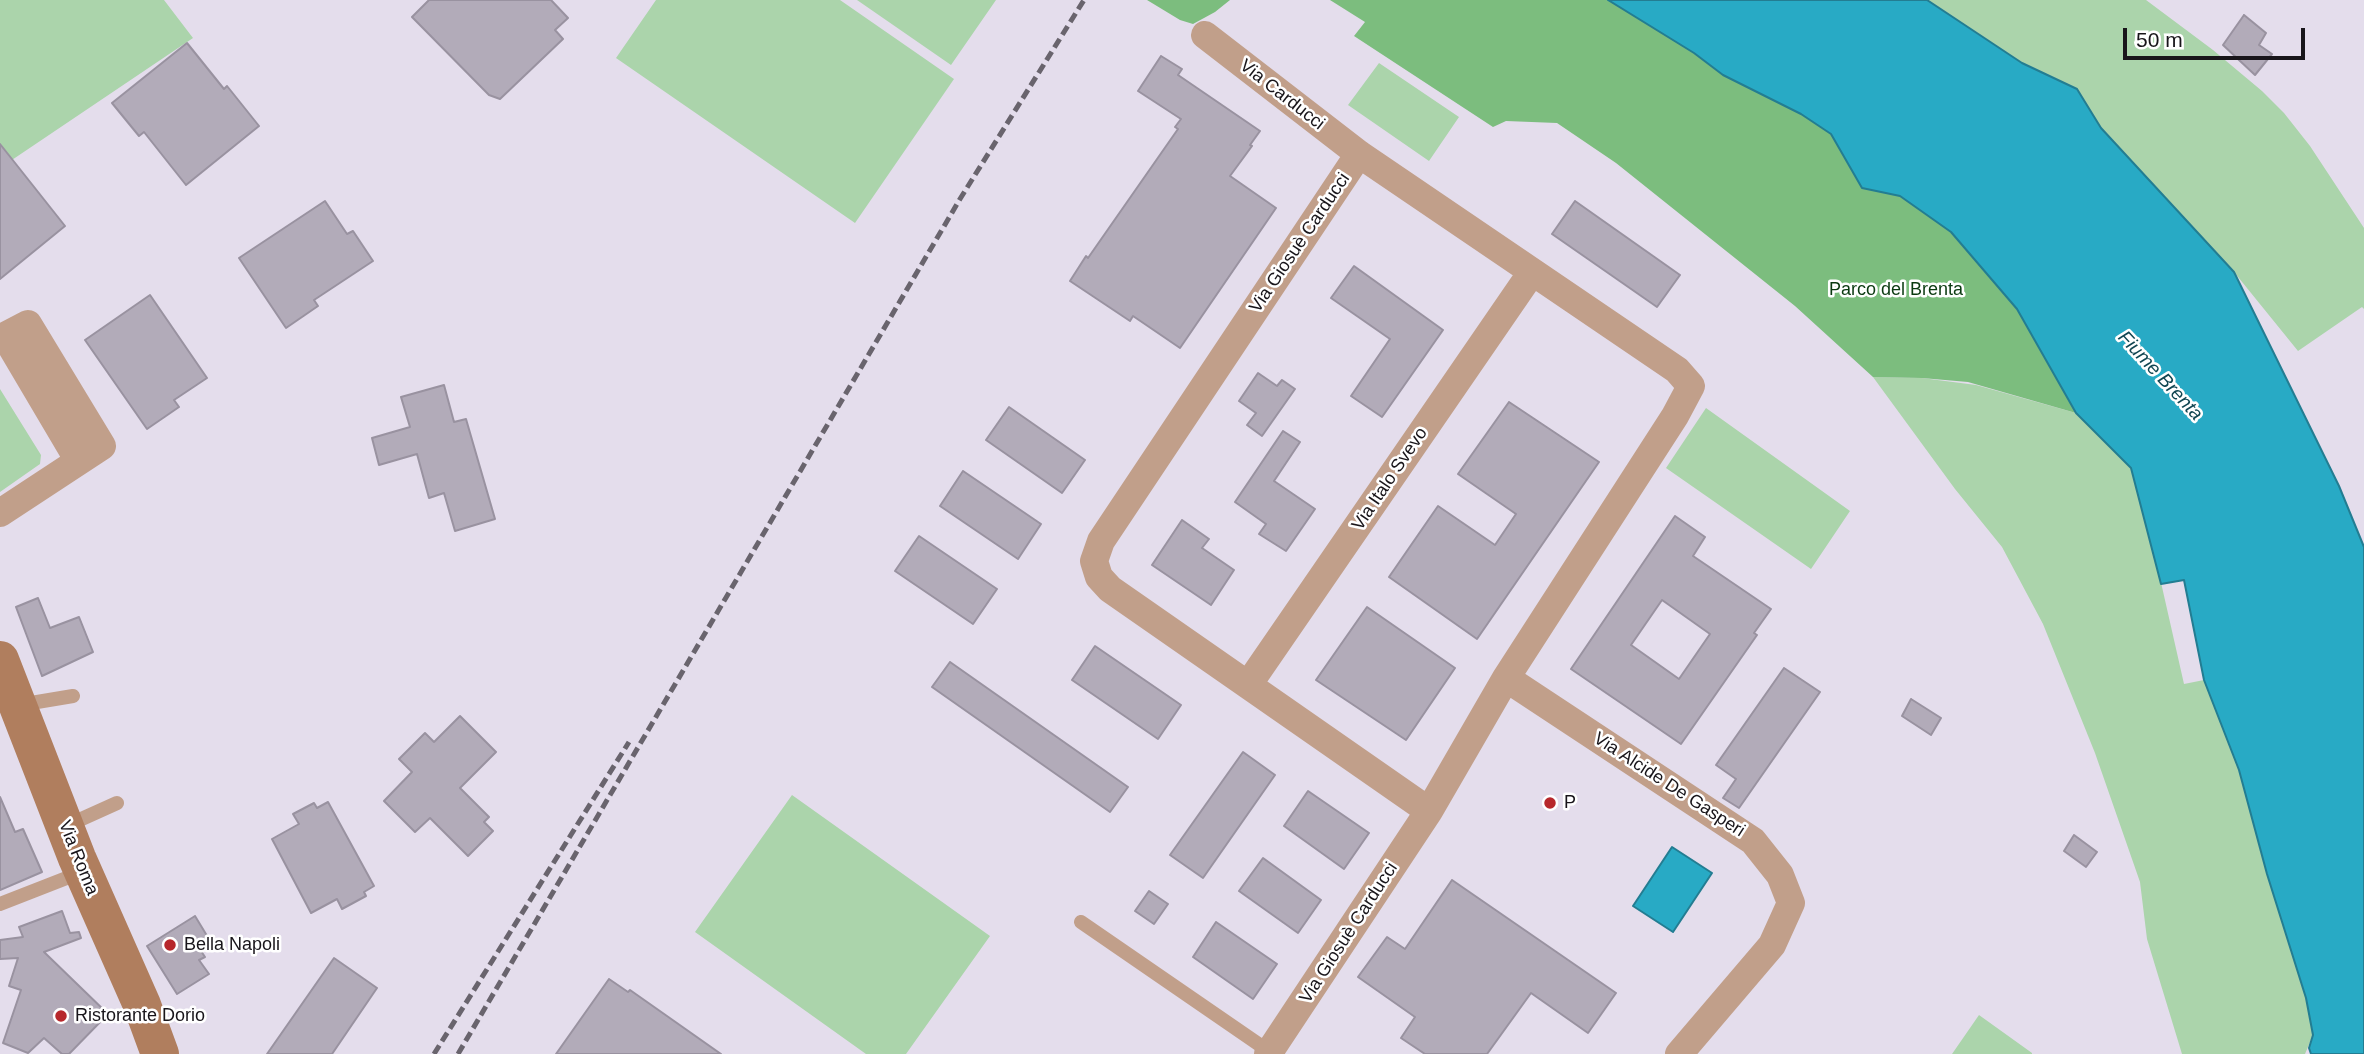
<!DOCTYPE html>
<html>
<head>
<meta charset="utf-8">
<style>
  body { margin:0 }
  #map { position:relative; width:2364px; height:1054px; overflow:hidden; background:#e4ddec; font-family:Helvetica,sans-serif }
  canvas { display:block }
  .scale { position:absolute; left:2123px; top:28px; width:182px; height:32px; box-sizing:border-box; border:4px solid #18151a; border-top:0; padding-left:9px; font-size:21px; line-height:24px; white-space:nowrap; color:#18151a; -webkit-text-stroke:5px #fff; paint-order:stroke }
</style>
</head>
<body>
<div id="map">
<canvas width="2364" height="1054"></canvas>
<div class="scale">50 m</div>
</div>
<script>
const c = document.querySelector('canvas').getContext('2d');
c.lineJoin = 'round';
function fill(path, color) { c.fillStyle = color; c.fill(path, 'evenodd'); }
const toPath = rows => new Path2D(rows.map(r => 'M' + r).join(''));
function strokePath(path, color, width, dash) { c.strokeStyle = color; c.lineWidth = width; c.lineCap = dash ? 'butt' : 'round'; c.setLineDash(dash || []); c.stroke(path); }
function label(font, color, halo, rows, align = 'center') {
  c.font = font + ' Helvetica,sans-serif'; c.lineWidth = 5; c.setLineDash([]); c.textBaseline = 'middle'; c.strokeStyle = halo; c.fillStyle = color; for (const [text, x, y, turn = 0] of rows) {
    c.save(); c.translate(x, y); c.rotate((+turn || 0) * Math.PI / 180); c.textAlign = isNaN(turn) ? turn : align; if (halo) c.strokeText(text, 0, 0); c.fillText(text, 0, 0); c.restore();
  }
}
const green = toPath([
  [0,0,164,0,193,38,0,168],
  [656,0,840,0,954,79,855,223,616,58],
  [857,0,996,0,951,65],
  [1927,0,2146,0,2213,50,2262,91,2284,113,2310,146,2364,228,2364,309,2362,307,2298,351,2234,272,2101,128,2077,89,2022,63],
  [1379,63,1459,117,1429,161,1348,105],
  [1873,377,1922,378,1976,385,2076,413,2131,468,2155,556,2184,684,2204,680,2239,770,2306,998,2313,1035,2305,1054,2182,1054,2147,939,2140,882,2095,753,2043,624,2002,547,1955,489],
  [0,389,41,455,40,464,0,492],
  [1706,408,1850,511,1811,569,1666,468],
  [792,795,990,936,906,1054,866,1054,695,932],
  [1979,1015,2032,1053,2032,1054,1952,1054]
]);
const forest = toPath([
  [1147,0,1230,0,1215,12,1193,24,1180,20],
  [1330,0,1608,0,1694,53,1723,75,1801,114,1831,134,1862,188,1900,196,1951,232,2017,309,2076,413,1968,382,1922,378,1873,377,1795,306,1616,163,1557,123,1506,121,1493,127,1354,36,1365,22]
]);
const water = toPath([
  [1608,0,1927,0,2022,63,2077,89,2101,128,2234,272,2339,486,2364,547,2364,1054,2311,1054,2309,1048,2313,1035,2306,998,2267,874,2239,770,2204,680,2184,580,2161,584,2131,468,2076,413,2017,309,1951,232,1900,196,1862,188,1831,134,1801,114,1723,75,1694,53,1608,0],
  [1672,847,1712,873,1673,932,1633,906,1672,847]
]);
const building = toPath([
  [429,0,551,0,568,18,555,30,563,39,500,99,489,95,412,17,429,0],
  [2244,15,2266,33,2259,45,2272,54,2255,75,2223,45,2244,15],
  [187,43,224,89,227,86,259,126,186,185,144,132,139,136,112,103,187,43],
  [1161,56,1182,69,1178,75,1260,131,1250,145,1252,146,1230,176,1276,208,1180,348,1133,316,1130,321,1070,281,1086,256,1088,258,1178,129,1175,127,1181,119,1138,91,1161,56],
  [0,144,65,226,0,279,0,144],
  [325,201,347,234,353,231,373,261,314,300,318,306,286,328,239,258,325,201],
  [1575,201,1680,275,1657,307,1552,234,1575,201],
  [1354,266,1443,330,1382,417,1351,396,1390,339,1331,298,1354,266],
  [150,295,207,378,174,400,179,407,147,429,85,340,150,295],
  [1258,373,1277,386,1282,380,1295,389,1262,436,1247,425,1256,413,1239,401,1258,373],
  [444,385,454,422,466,419,495,519,455,531,444,493,429,498,417,454,379,465,372,438,410,427,401,397,444,385],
  [1509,402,1599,462,1477,639,1389,577,1438,506,1495,545,1516,514,1458,474,1509,402],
  [1009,407,1085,460,1062,493,986,440,1009,407],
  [1283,431,1300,442,1274,481,1315,509,1286,551,1259,534,1266,524,1235,502,1283,431],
  [963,471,1041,524,1018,559,940,506,963,471],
  [1675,516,1705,537,1693,556,1771,609,1754,633,1757,635,1681,744,1571,669,1675,516],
  [1662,600,1710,634,1679,679,1631,645,1662,600],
  [1182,520,1209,539,1202,548,1234,570,1211,605,1152,565,1182,520],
  [919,536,997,589,973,624,895,571,919,536],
  [38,598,50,628,79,617,93,652,42,676,16,607,38,598],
  [1367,607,1455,668,1406,740,1316,680,1367,607],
  [1095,646,1181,705,1158,739,1072,680,1095,646],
  [950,662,1128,787,1110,812,932,687,950,662],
  [1784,668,1820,692,1739,808,1723,798,1736,779,1716,765,1784,668],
  [1911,699,1941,718,1931,735,1902,716,1911,699],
  [460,716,496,752,460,788,489,817,484,822,493,831,468,856,430,818,415,832,384,801,412,772,399,759,425,733,434,742,460,716],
  [1243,752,1275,775,1203,878,1170,855,1243,752],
  [1308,791,1369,833,1344,869,1284,826,1308,791],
  [0,797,15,832,23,829,42,872,0,890,0,797],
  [328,802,374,886,364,892,366,896,342,909,337,899,311,913,272,839,299,824,293,814,314,803,317,808,328,802],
  [2074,835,2097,852,2086,867,2064,851,2074,835],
  [1263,858,1321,900,1298,933,1239,891,1263,858],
  [1452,880,1616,993,1588,1033,1531,993,1487,1054,1425,1054,1401,1038,1415,1017,1358,977,1387,937,1405,949,1452,880],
  [1149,891,1168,904,1154,924,1135,911,1149,891],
  [62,911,70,933,79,932,81,938,44,952,108,1014,69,1054,62,1054,44,1038,28,1053,3,1043,21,990,9,986,18,958,0,959,0,940,23,937,19,927,62,911],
  [195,916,212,944,201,951,205,957,199,960,209,974,177,994,147,946,195,916],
  [1216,922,1277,964,1253,999,1193,957,1216,922],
  [334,958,377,988,332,1054,267,1054,334,958],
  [609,979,628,992,630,990,721,1054,556,1054,609,979]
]);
const lane = toPath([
  [19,705,73,696],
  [66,826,117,803],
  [0,904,82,872],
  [1081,922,1270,1052]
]);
const street = toPath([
  [1205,35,1359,154,1677,370,1691,386,1675,416,1506,678,1429,811,1268,1054],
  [1359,154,1101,541,1094,561,1099,577,1110,589,1429,811],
  [0,513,102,446,28,324,5,336,79,461],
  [1506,678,1753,841,1780,875,1791,903,1772,945,1679,1054],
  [1248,685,1532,272]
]);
const secondary = toPath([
  [0,660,77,858,142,1005,160,1054]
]);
const rail = toPath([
  [434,1054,629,742],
  [458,1054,960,199,1084,0]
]);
const markers = [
  [1550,803,7,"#b7272b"],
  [170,945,7,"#b7272b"],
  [61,1016,7,"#b7272b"]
];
const streetNames = [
  ["Via Carducci",1282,95,38],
  ["Via Giosuè Carducci",1300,243,-56],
  ["Via Italo Svevo",1390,479,-56],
  ["Via Alcide De Gasperi",1669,785,33],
  ["Via Roma",78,858,68],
  ["Via Giosuè Carducci",1349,933,-57]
];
const parkNames = [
  ["Parco del Brenta",1896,290]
];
const poiNames = [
  ["P",1564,803],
  ["Bella Napoli",184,945],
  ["Ristorante Dorio",75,1016]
];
const waterNames = [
  ["Fiume Brenta",2160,376,47]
];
fill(green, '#abd4ab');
fill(forest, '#7cbd7e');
fill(water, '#28aac5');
strokePath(water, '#237d92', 2);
fill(building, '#b2abb9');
strokePath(building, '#9992a0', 2);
strokePath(lane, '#c19f8a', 14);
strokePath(street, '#c19f8a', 28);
strokePath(secondary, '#b07e5e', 38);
strokePath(rail, '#69646d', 5, [10, 5]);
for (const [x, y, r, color] of markers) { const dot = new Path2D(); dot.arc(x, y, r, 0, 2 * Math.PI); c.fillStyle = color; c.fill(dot); strokePath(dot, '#fff', 2.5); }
label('18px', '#18151a', '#fff', streetNames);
label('18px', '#0a3a10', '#fff', parkNames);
label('18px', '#18151a', '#fff', poiNames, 'left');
label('italic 19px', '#114652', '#fff', waterNames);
</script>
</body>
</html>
